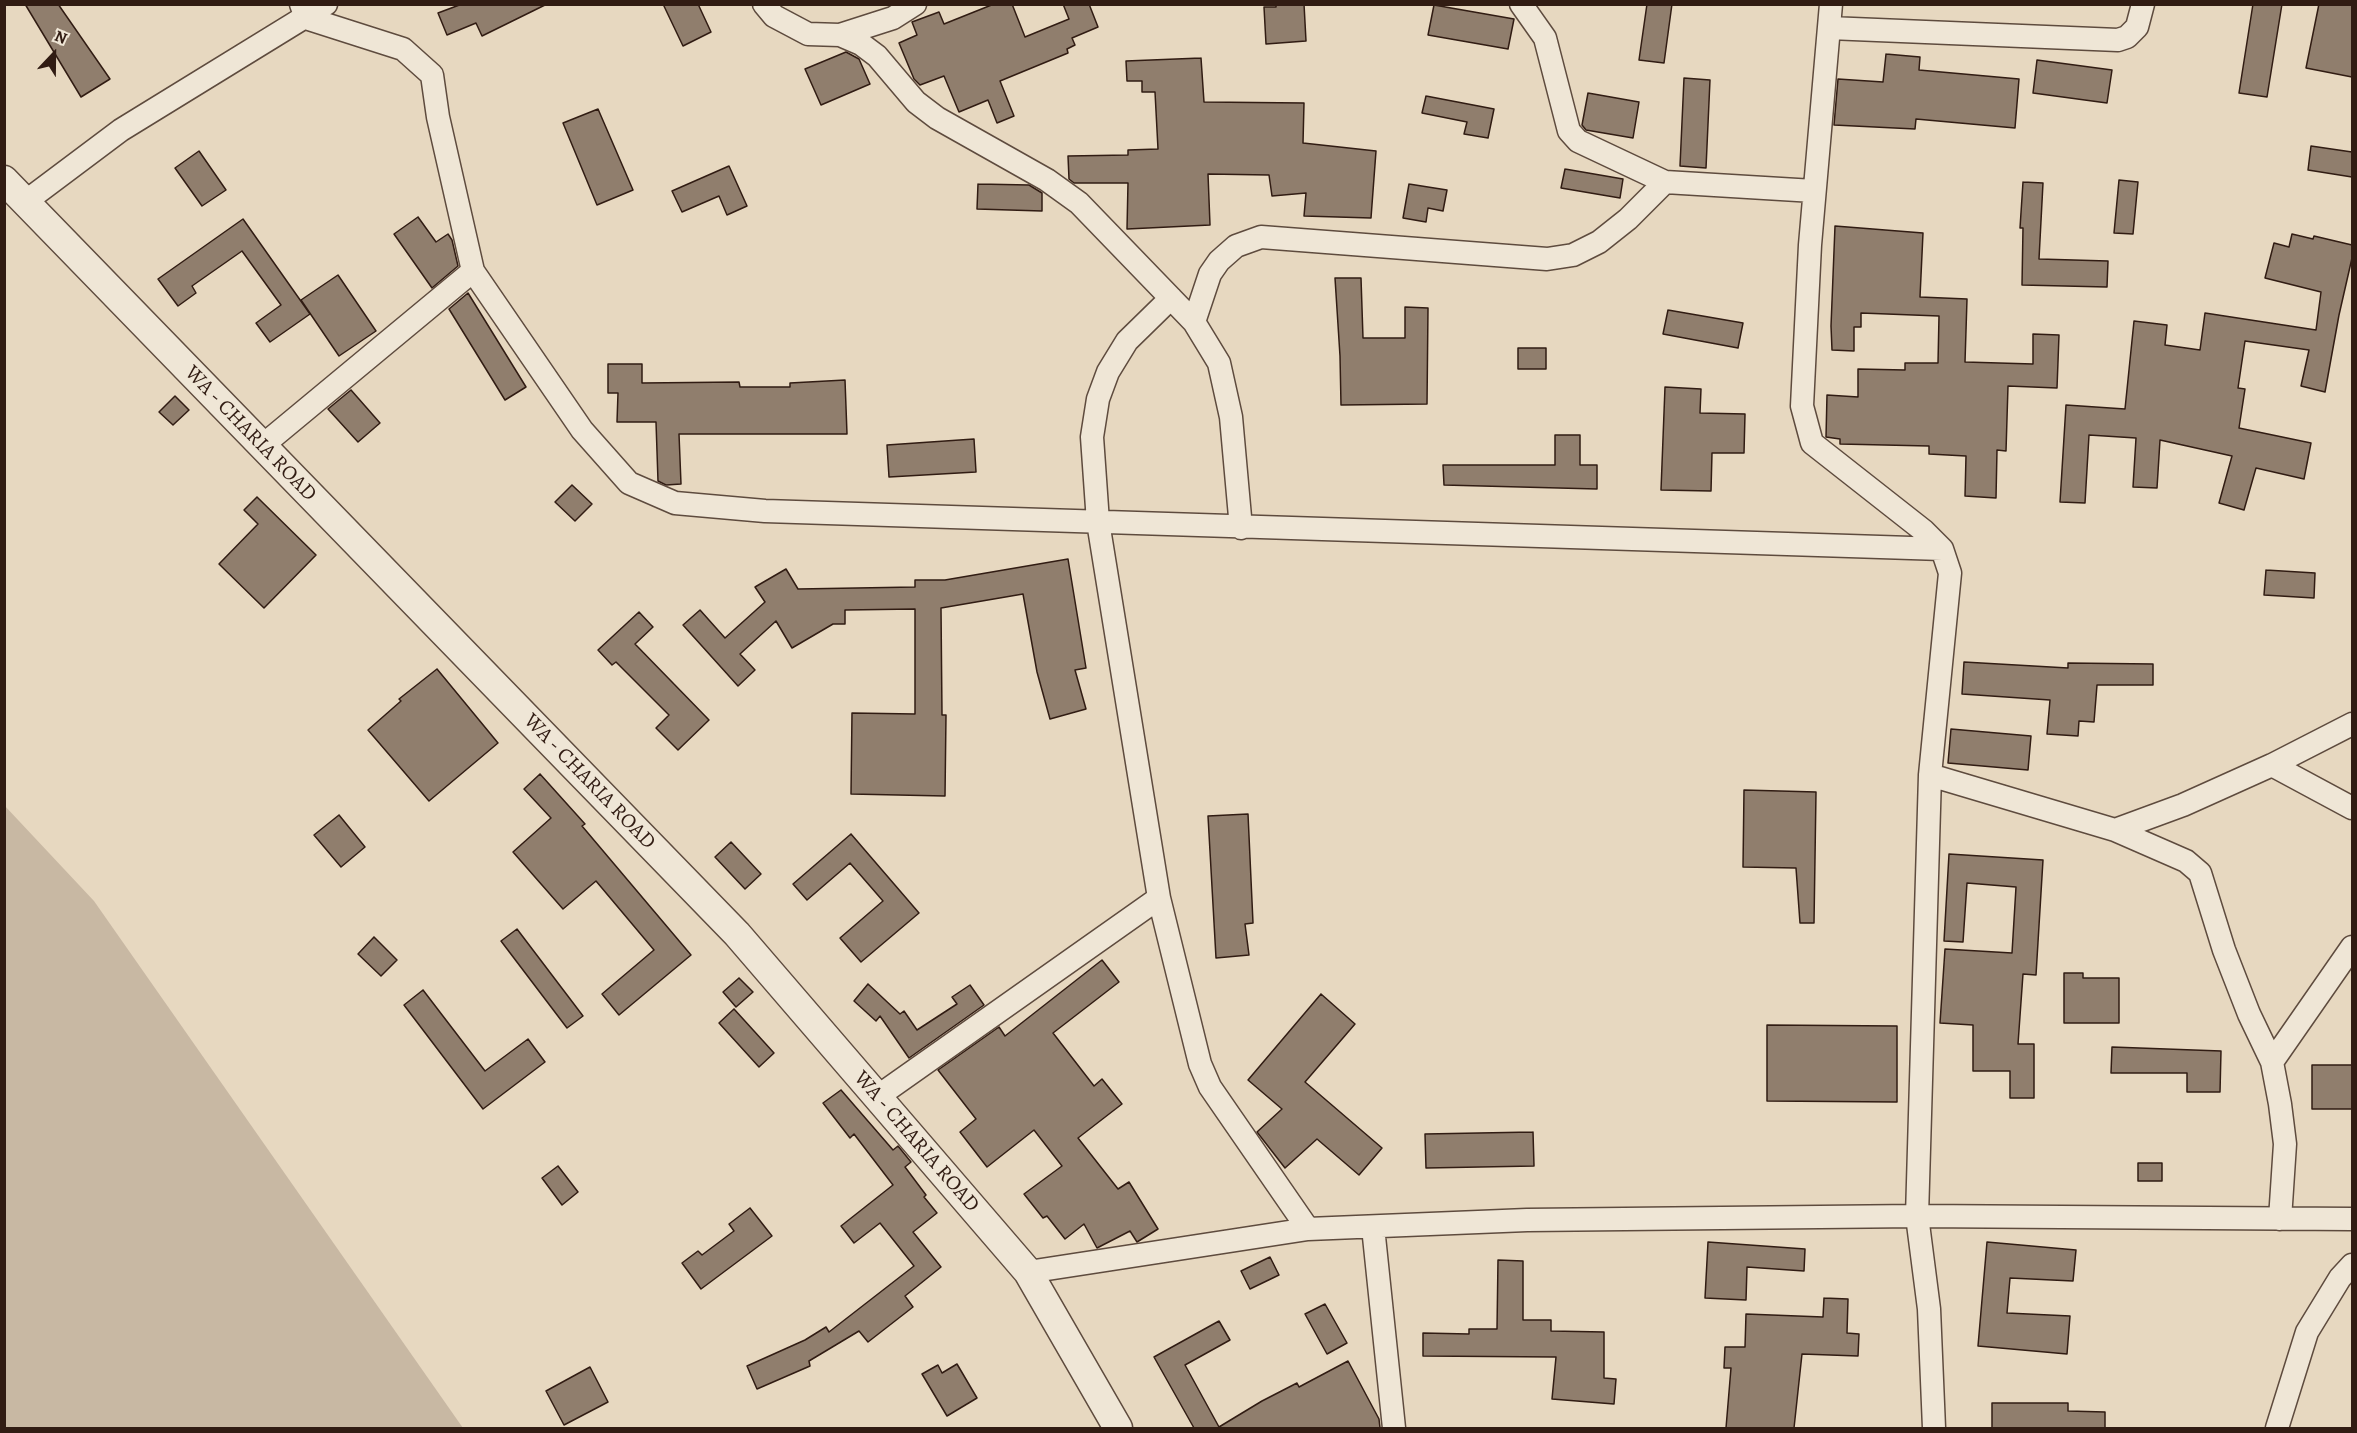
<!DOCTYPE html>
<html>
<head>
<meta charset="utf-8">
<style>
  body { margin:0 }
  #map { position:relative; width:2357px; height:1433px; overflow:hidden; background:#e7d8c0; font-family:Alegreya,serif }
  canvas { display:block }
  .frame { position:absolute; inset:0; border:6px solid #311c13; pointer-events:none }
  .north { position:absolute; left:24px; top:24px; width:60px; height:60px; -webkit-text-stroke:4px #efe6d6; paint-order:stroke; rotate:22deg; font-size:16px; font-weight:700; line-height:24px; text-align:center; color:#311c13 }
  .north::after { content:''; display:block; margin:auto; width:21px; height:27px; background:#311c13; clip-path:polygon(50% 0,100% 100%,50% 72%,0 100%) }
</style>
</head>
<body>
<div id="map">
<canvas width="2357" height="1433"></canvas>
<div class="frame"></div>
<div class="north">N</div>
</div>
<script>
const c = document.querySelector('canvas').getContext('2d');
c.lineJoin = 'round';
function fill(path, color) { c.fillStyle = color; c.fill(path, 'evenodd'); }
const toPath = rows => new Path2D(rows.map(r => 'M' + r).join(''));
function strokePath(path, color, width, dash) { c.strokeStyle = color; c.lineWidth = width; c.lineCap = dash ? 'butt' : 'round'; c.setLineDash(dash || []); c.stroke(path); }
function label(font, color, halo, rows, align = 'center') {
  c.font = font + ' Alegreya,serif'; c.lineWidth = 4.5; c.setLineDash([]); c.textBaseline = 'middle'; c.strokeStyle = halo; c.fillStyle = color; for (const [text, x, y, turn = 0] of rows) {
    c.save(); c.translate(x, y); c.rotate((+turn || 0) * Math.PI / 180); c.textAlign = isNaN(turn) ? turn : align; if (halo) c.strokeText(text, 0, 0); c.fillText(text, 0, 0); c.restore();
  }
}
const green = toPath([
  [4,805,94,901,463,1428,5,1428]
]);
const building = toPath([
  [25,4,58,4,110,79,81,97,25,4],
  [462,4,547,4,482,36,476,23,447,35,438,13,462,4],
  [663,4,698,4,711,32,683,46,663,4],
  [994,4,1012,4,1025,37,1069,19,1063,4,1089,4,1098,27,1072,38,1075,45,1067,49,1068,53,1000,81,1014,116,997,123,988,100,959,112,944,76,920,85,914,79,899,43,917,35,912,22,939,12,944,24,994,4],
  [1276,4,1304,4,1306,41,1266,44,1264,7,1276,7,1276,4],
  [1647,4,1672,4,1664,63,1639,60,1647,4],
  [2253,4,2282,4,2267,97,2239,93,2253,4],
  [2319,4,2352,4,2352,77,2306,68,2319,4],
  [1434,5,1514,19,1508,49,1428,35,1434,5],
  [846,52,859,59,870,84,821,105,805,69,846,52],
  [1886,54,1920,57,1919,70,2019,79,2015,128,1916,119,1915,129,1834,125,1838,79,1883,82,1886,54],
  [1201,58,1204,102,1304,103,1303,143,1376,151,1371,218,1304,216,1306,193,1272,196,1269,175,1208,174,1210,225,1127,229,1128,183,1074,183,1069,179,1068,156,1128,155,1128,150,1158,149,1155,92,1142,92,1142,81,1127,81,1126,61,1201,58],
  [2037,60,2112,70,2107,103,2033,93,2037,60],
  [1684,78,1710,80,1706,168,1680,166,1684,78],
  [1588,93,1639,102,1633,138,1586,130,1582,125,1588,93],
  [1426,96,1494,109,1488,138,1464,134,1467,122,1422,113,1426,96],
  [598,109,633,190,597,205,563,123,598,109],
  [2311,146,2352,152,2352,177,2308,170,2311,146],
  [199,151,226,190,202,206,175,168,199,151],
  [729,166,747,206,727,215,719,196,682,212,672,191,729,166],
  [1565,169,1623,179,1620,198,1561,188,1565,169],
  [2119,180,2138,182,2133,234,2114,233,2119,180],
  [2023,182,2043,183,2039,259,2108,261,2107,287,2022,285,2023,228,2020,228,2023,182],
  [978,184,1029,185,1042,193,1042,211,977,209,978,184],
  [1409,184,1447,190,1443,211,1428,208,1426,222,1403,218,1409,184],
  [418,217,436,242,448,234,452,240,458,266,432,288,394,234,418,217],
  [243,219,310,314,270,342,256,323,281,305,242,251,192,286,196,293,178,306,158,279,243,219],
  [1835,226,1923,233,1920,297,1967,299,1965,362,2033,364,2033,334,2059,335,2057,388,2008,386,2006,451,1997,450,1996,498,1965,496,1966,456,1929,454,1929,446,1840,444,1840,439,1826,437,1827,395,1858,397,1858,369,1905,370,1905,363,1938,363,1939,316,1861,313,1861,327,1854,327,1854,351,1832,350,1831,326,1835,226],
  [2292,234,2313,239,2314,236,2352,245,2352,258,2339,315,2325,392,2301,386,2309,350,2245,341,2238,388,2245,389,2239,428,2311,443,2304,479,2256,468,2244,510,2219,503,2232,456,2160,440,2157,488,2133,487,2136,438,2089,435,2085,503,2060,502,2066,405,2125,409,2134,321,2167,325,2165,345,2200,350,2205,313,2316,330,2321,292,2265,278,2274,243,2289,247,2292,234],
  [338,275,376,331,339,356,301,300,338,275],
  [1335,278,1361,278,1363,338,1405,338,1405,307,1428,308,1427,404,1341,405,1340,356,1335,278],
  [468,293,526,387,505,400,449,309,468,293],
  [1668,310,1743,323,1738,348,1663,334,1668,310],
  [1518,348,1546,348,1546,369,1518,369,1518,348],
  [608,364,642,364,642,383,739,382,740,387,790,387,790,383,845,380,847,434,679,434,681,484,666,485,658,481,656,422,617,422,618,393,608,393,608,364],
  [1665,387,1701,389,1700,413,1745,414,1744,453,1712,453,1711,491,1661,490,1665,387],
  [351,390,380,423,358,442,328,409,351,390],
  [175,396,189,410,173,425,159,412,175,396],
  [1555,435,1580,435,1580,465,1597,465,1597,489,1444,485,1443,465,1555,465,1555,435],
  [974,439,976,472,889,477,887,445,974,439],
  [572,485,592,504,575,521,555,502,572,485],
  [257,497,316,555,264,608,219,564,258,524,244,510,257,497],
  [1068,559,1086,668,1075,670,1086,709,1050,719,1037,672,1023,594,941,608,942,715,946,715,945,796,851,794,852,713,915,714,915,609,845,610,845,624,833,624,792,648,776,621,740,654,755,670,738,686,683,625,700,610,725,638,765,602,755,587,786,569,798,589,915,587,915,580,945,580,1068,559],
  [2266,570,2315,573,2314,598,2264,595,2266,570],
  [639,612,653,627,635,644,709,720,678,750,656,728,669,715,616,662,612,665,598,650,639,612],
  [1964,662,2068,668,2068,663,2153,664,2153,685,2097,685,2094,722,2079,721,2078,736,2047,734,2050,700,1962,694,1964,662],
  [437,669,498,743,429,801,368,730,401,701,399,699,437,669],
  [1951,729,2031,736,2028,770,1948,763,1951,729],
  [540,774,585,824,582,826,691,955,619,1015,602,994,654,950,596,881,563,909,513,852,551,818,524,789,540,774],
  [1744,790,1816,792,1814,923,1800,923,1796,868,1743,867,1744,790],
  [1248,814,1253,923,1245,924,1249,955,1216,958,1208,816,1248,814],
  [339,815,365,847,341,867,314,835,339,815],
  [851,834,919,913,861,962,840,938,883,901,850,863,807,900,793,884,851,834],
  [731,842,761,874,745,889,715,857,731,842],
  [1949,854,2043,860,2036,975,2023,974,2018,1044,2034,1044,2034,1098,2010,1098,2010,1071,1973,1071,1973,1025,1940,1023,1945,949,2012,953,2016,887,1967,883,1963,942,1944,941,1949,854],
  [517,929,583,1016,567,1028,501,941,517,929],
  [374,937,397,960,381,976,358,954,374,937],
  [1102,960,1119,982,1053,1033,1094,1086,1102,1079,1122,1104,1078,1138,1118,1189,1129,1182,1158,1229,1137,1242,1130,1231,1097,1248,1084,1224,1065,1239,1047,1216,1043,1218,1024,1194,1062,1166,1034,1130,987,1167,960,1132,976,1119,938,1070,999,1027,1005,1036,1102,960],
  [2064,973,2083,973,2083,978,2119,978,2119,1023,2064,1023,2064,973],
  [739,978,753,992,736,1007,723,992,739,978],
  [868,984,900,1014,904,1011,917,1030,957,1004,952,997,970,985,984,1005,909,1058,880,1016,876,1021,854,1001,868,984],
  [423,990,485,1071,528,1039,545,1062,483,1109,404,1005,423,990],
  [1321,994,1355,1024,1305,1082,1382,1148,1359,1175,1317,1139,1285,1168,1257,1132,1282,1109,1248,1080,1321,994],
  [734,1009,774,1053,759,1067,719,1023,734,1009],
  [1767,1025,1897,1026,1897,1102,1767,1101,1767,1025],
  [2112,1047,2221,1051,2220,1092,2187,1092,2187,1073,2111,1073,2112,1047],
  [2312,1065,2352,1065,2352,1109,2312,1109,2312,1065],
  [841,1090,893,1150,898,1146,911,1162,905,1167,926,1195,924,1197,937,1213,913,1232,941,1267,905,1296,913,1307,868,1342,859,1331,809,1361,810,1366,757,1389,747,1366,805,1340,826,1327,829,1332,914,1266,880,1223,854,1243,841,1226,893,1185,854,1134,850,1138,823,1103,841,1090],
  [1533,1132,1534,1166,1426,1168,1425,1134,1533,1132],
  [2138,1163,2162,1163,2162,1181,2138,1181,2138,1163],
  [558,1166,578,1192,562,1205,542,1178,558,1166],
  [750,1208,772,1236,701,1289,682,1263,698,1251,702,1255,734,1231,729,1224,750,1208],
  [1708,1242,1805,1249,1804,1271,1747,1267,1746,1300,1705,1298,1708,1242],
  [1987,1242,2076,1250,2073,1281,2010,1278,2007,1313,2070,1316,2067,1354,1978,1346,1987,1242],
  [1270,1257,1279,1275,1250,1289,1241,1271,1270,1257],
  [1498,1260,1523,1261,1523,1320,1551,1320,1551,1331,1604,1332,1604,1378,1616,1379,1614,1404,1552,1399,1556,1357,1423,1356,1423,1333,1469,1334,1469,1329,1497,1329,1498,1260],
  [1824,1298,1848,1299,1847,1333,1859,1334,1858,1356,1802,1354,1794,1428,1726,1428,1731,1368,1724,1368,1725,1347,1745,1347,1746,1314,1823,1317,1824,1298],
  [1325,1304,1347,1343,1327,1354,1305,1314,1325,1304],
  [1219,1321,1230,1340,1185,1365,1219,1427,1262,1401,1297,1383,1299,1387,1348,1361,1379,1419,1380,1428,1194,1428,1154,1357,1219,1321],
  [957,1364,977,1398,947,1416,922,1374,938,1365,942,1373,957,1364],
  [590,1367,608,1402,564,1425,546,1391,590,1367],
  [1992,1403,2068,1403,2068,1411,2105,1412,2105,1428,1992,1428,1992,1403]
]);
const minor = toPath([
  [301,4,306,18,403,49,432,75,438,117,473,271,582,430,629,483,675,503,765,511,1942,549],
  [764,4,774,16,808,34,840,35],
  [915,4,893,18,840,35,861,44,877,56,916,102,937,118,1047,180,1079,203,1194,322,1219,363,1231,417,1241,528],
  [1521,4,1545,38,1569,131,1578,141,1665,182,1814,191],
  [1831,4,1810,245,1802,406,1812,443,1924,531,1942,549,1950,573,1930,775,1917,1216,1929,1309,1934,1428],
  [1829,28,2118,40,2127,37,2137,27,2143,4],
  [25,202,121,130,326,4],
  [1171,298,1127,341,1108,372,1098,399,1092,437,1098,522,1159,898,1200,1064,1210,1087,1308,1229],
  [1194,322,1210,274,1219,261,1236,246,1261,237,1547,259,1573,255,1599,242,1628,219,1665,182],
  [262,446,473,271],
  [2272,765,2352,808],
  [1930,775,2115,830,2186,861,2200,873,2224,950,2249,1014,2272,1062,2280,1104,2285,1144,2280,1219],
  [2115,830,2183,805,2272,765,2352,724],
  [2272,1062,2352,947],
  [877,1097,1159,898],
  [1373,1227,1394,1428],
  [1028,1272,1308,1229,1527,1220,1917,1216,2352,1219],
  [2277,1428,2307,1332,2340,1278,2352,1265]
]);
const tertiary = toPath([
  [4,180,737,934,1028,1272,1118,1428]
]);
const streetNames = [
  ["WA - CHARIA ROAD",250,434,46],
  ["WA - CHARIA ROAD",589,782,46],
  ["WA - CHARIA ROAD",916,1142,49]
];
fill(green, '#c8b8a3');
fill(building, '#907e6d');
strokePath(building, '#311c13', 1.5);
strokePath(minor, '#5e4b3e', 25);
strokePath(tertiary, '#5e4b3e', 31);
strokePath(minor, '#efe6d6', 22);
strokePath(tertiary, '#efe6d6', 28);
label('21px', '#311c13', '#efe6d6', streetNames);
</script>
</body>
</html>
